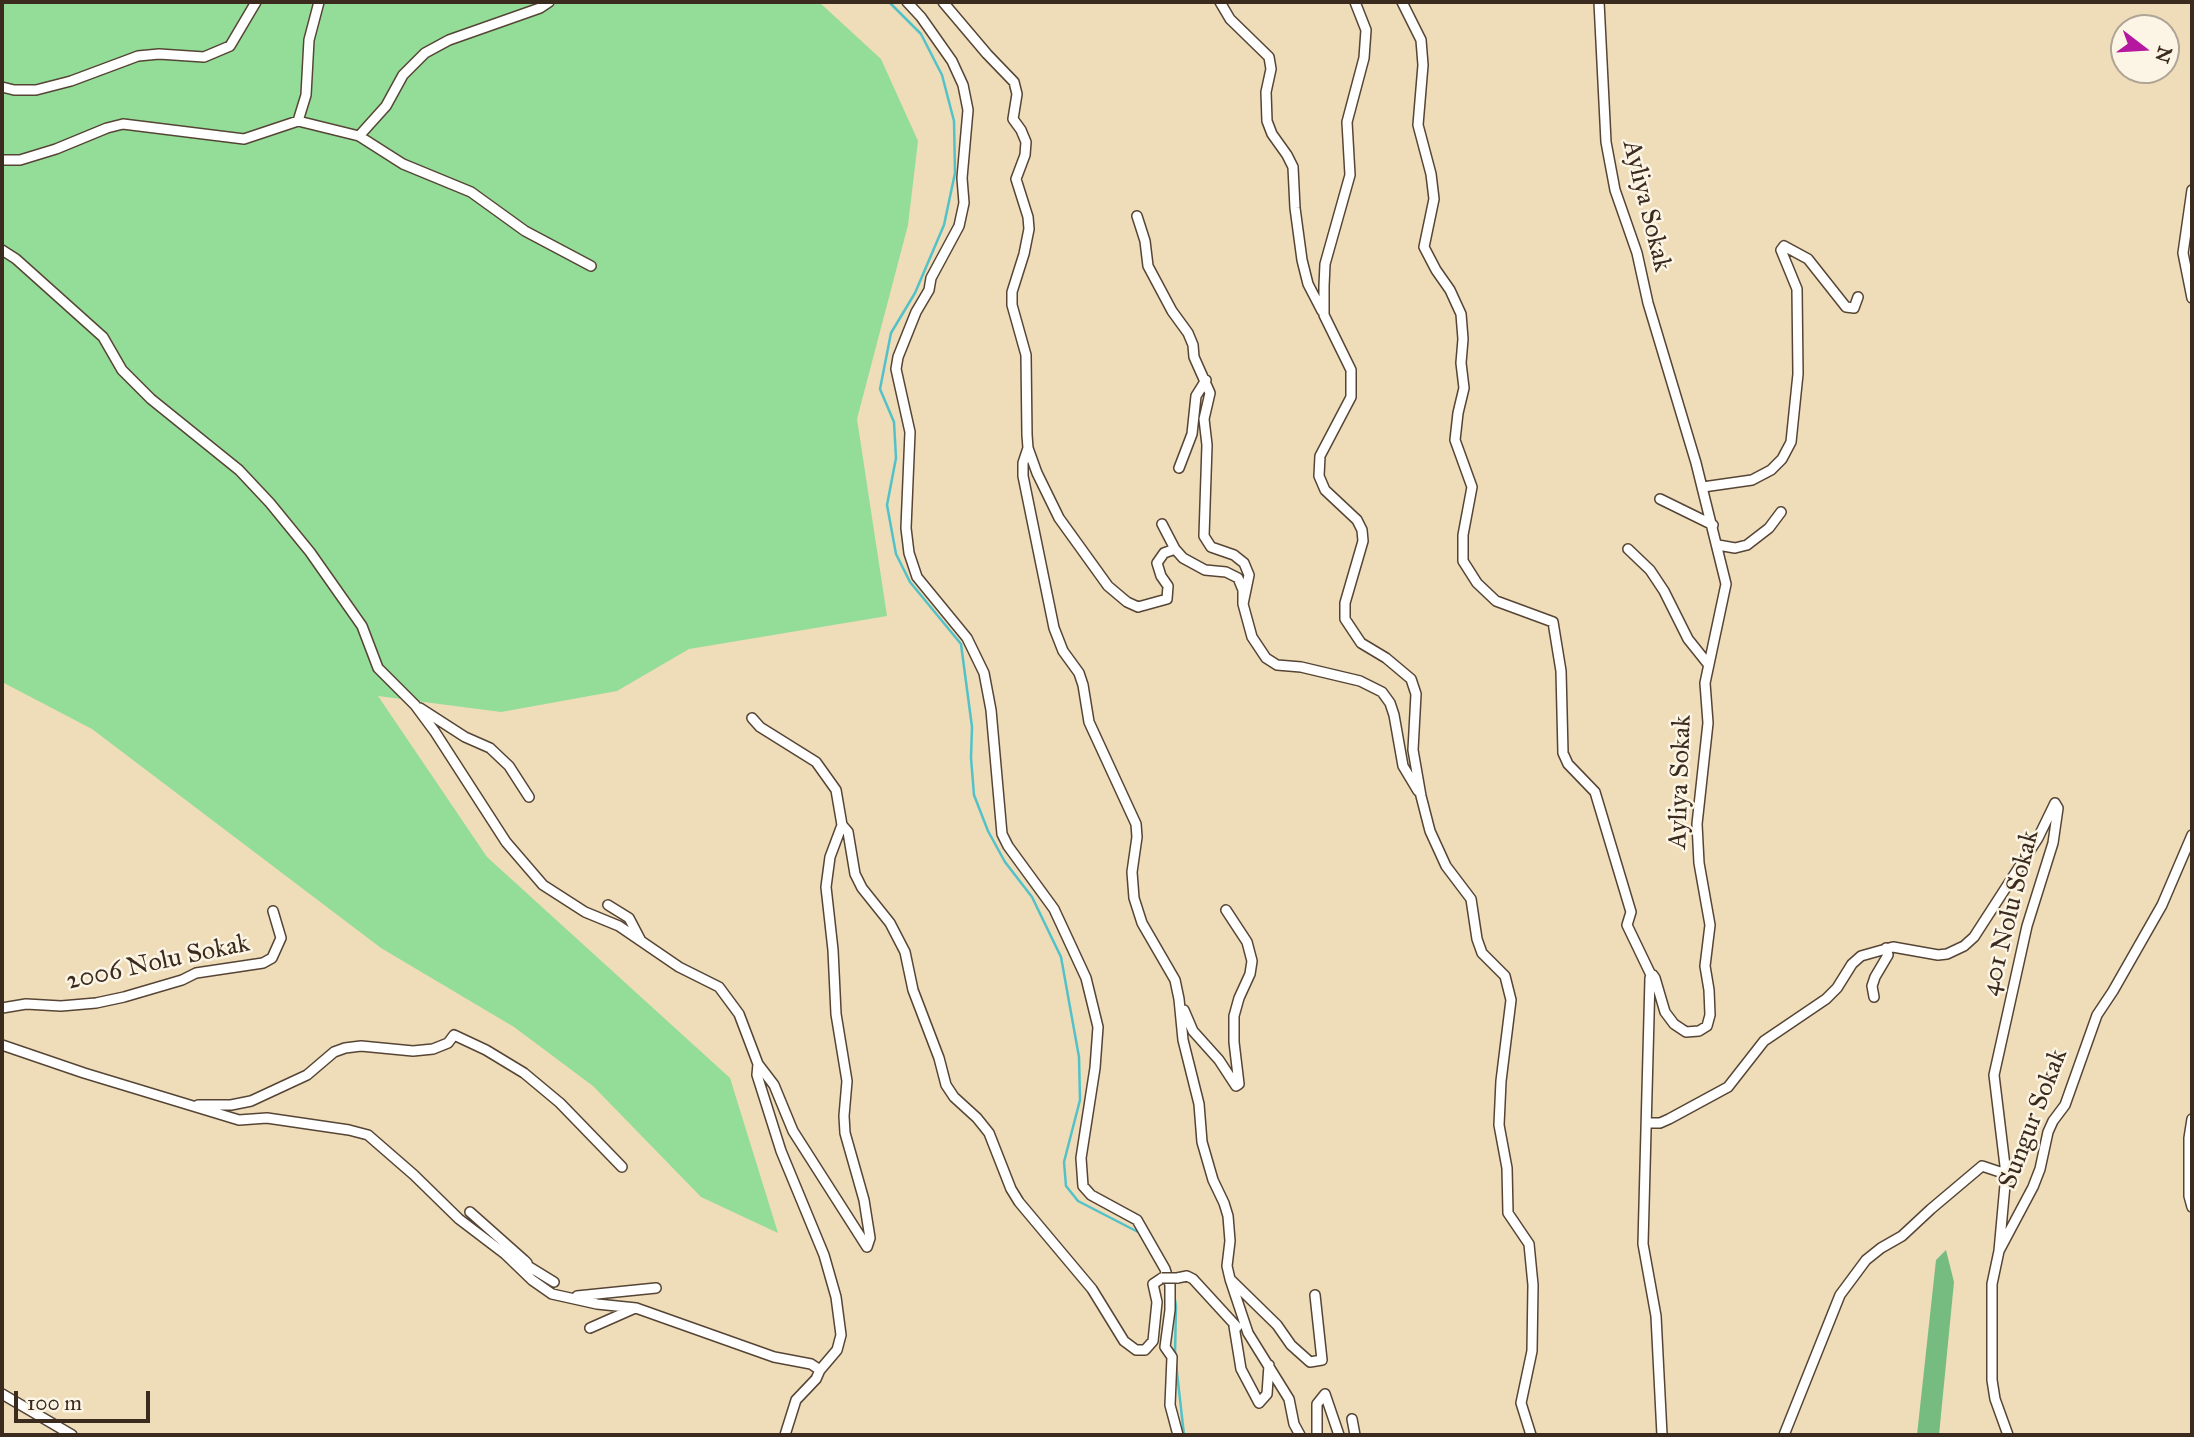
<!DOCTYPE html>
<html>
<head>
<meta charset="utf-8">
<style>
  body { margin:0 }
  #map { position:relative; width:2194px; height:1437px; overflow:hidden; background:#efdcb9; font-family:"IM FELL Great Primer",serif }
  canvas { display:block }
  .frame { position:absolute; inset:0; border:4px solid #3b2a1e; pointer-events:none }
  .north { position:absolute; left:2110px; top:14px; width:70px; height:70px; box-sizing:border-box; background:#fcf5e5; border:2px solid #afa495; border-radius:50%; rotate:107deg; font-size:19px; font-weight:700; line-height:28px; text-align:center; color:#3b2a1e }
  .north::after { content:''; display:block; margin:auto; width:24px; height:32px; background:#b5179e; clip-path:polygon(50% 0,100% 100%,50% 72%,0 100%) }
  .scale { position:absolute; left:14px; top:1391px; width:136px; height:32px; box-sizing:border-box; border:4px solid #3b2a1e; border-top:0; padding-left:9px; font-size:21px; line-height:24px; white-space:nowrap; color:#3b2a1e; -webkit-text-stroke:5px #fcf5e5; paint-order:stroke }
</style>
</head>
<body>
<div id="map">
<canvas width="2194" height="1437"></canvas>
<div class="frame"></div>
<div class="north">N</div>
<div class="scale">100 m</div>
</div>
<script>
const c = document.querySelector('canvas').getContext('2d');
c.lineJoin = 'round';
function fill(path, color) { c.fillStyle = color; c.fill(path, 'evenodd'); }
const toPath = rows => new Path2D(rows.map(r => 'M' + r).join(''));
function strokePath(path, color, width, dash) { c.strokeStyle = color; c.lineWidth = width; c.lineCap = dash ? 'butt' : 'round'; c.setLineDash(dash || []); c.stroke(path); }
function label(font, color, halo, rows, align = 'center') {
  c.font = font + ' "IM FELL Great Primer",serif'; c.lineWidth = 5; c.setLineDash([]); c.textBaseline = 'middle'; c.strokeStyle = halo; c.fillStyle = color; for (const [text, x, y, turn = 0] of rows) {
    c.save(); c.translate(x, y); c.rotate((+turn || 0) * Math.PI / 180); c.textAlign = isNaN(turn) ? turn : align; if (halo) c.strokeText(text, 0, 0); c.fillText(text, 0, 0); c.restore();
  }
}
const green = toPath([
  [2,2,819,2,881,59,918,141,908,225,857,419,887,616,689,649,617,691,501,712,378,696,487,857,730,1078,778,1233,701,1197,593,1086,514,1027,381,948,92,729,2,682]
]);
const forest = toPath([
  [1946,1250,1954,1282,1939,1435,1917,1435,1936,1260]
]);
const stream = toPath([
  [889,2,921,34,942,75,954,121,955,173,944,225,915,293,891,333,880,389,894,422,896,458,887,505,896,554,910,582,961,644,972,727,971,758,974,795,988,831,1005,862,1032,897,1061,957,1079,1057,1080,1100,1064,1162,1066,1186,1078,1201,1140,1233],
  [1160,1252,1167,1264],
  [1174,1294,1176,1306,1175,1354],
  [1176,1364,1184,1435]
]);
const minor = toPath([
  [907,2,921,17,952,61,963,85,968,110,962,178,964,203,959,226,931,278,929,290,916,312,898,357,896,369,910,432,906,528,909,553,917,577,967,638,984,673,991,710,1002,834,1008,846,1054,909,1086,978,1098,1027,1095,1068,1081,1158,1083,1186,1091,1195,1137,1220,1165,1269,1170,1285,1170,1310,1165,1347,1172,1357,1170,1405,1178,1435],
  [943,2,987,54,1014,82,1017,94,1013,119,1021,130,1026,142,1025,155,1016,179,1028,217,1029,229,1024,254,1012,292,1012,305,1026,355,1027,435,1028,448,1037,473,1059,518,1108,586,1127,602,1138,607,1167,599,1168,586,1161,576,1157,563,1164,553,1175,549],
  [1220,2,1230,19,1269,57,1271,69,1266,92,1267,121,1272,134,1287,155,1293,167,1295,208,1302,260,1308,284,1322,311],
  [1355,2,1366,30,1364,58,1347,122,1350,175,1325,264,1324,286,1324,315,1351,370,1351,397,1320,456,1319,476,1325,490,1357,520,1362,530,1363,541,1345,603,1345,619,1361,643,1386,658,1411,679,1416,694,1413,750,1421,796,1430,831,1446,866,1471,899,1477,939,1482,953,1505,976,1511,1000,1501,1081,1499,1125,1507,1168,1508,1213,1529,1244,1533,1285,1532,1351,1521,1403,1531,1435],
  [1402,2,1421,40,1423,65,1418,125,1431,174,1434,199,1424,247,1436,270,1450,290,1461,314,1463,339,1461,363,1464,388,1458,413,1455,440,1472,487,1463,535,1463,561,1477,583,1496,601,1553,622,1561,671,1563,753,1568,764,1595,792,1631,912,1627,925,1651,975],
  [1599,2,1606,142,1615,190,1637,253,1648,303,1696,463,1726,584,1705,683,1708,723,1697,824,1699,863,1710,925,1705,966,1709,990,1710,1015,1707,1026,1699,1031,1686,1032,1674,1024,1665,1012,1655,978,1653,975,1650,978,1643,1244,1656,1316,1662,1435],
  [2,87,14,90,36,90,71,81,138,56,159,54,204,57,230,46,256,2],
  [298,121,306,95,309,40,319,2],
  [359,136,403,164,471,192,525,231,591,266],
  [2,160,20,160,56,149,107,128,123,124,244,139,298,121,359,136,386,106,403,75,425,53,449,40,540,8,549,2],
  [2192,190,2183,253,2192,298],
  [1137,216,1145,241,1148,266,1172,311,1188,333,1193,345,1194,357,1210,393,1204,419,1207,445,1204,536,1211,547,1234,555,1244,563,1249,575,1243,604],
  [2,250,16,259,103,337,122,370,151,399,239,470,270,503,310,552,362,626,378,668,415,705,435,732,506,842,543,885,585,912,619,926,679,967,719,987,739,1014,758,1064,774,1085,793,1131,867,1247,870,1238,864,1200,845,1133,844,1116,847,1081,836,1014,833,950,826,887,830,857,842,825],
  [1028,448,1023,463,1023,476,1054,628,1063,651,1079,673,1083,685,1089,722,1136,824,1137,837,1132,872,1134,898,1142,923,1175,980,1179,999,1183,1040,1199,1104,1202,1142,1213,1180,1224,1203,1228,1216,1230,1241,1227,1266,1230,1279,1248,1333,1289,1399,1294,1424,1300,1435],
  [1179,468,1192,434,1196,396,1206,380],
  [1703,487,1752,480,1771,470,1782,459,1791,442,1798,374,1797,289,1781,250,1784,246,1808,259,1846,307,1854,308,1858,297],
  [1660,499,1713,525],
  [1162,524,1175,549,1183,558,1205,570,1226,572,1238,578,1243,590,1243,604,1252,637,1266,658,1277,665,1301,667,1360,681,1382,692,1390,703,1394,715,1403,766,1418,791],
  [1718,545,1735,548,1747,545,1769,528,1781,512],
  [1628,549,1650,570,1664,591,1688,639,1708,664],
  [420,708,465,737,490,748,509,766,529,797],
  [752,718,760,727,816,762,836,790,842,825,848,832,855,874,862,888,890,923,905,952,913,990,939,1058,946,1085,954,1097,977,1118,989,1133,1011,1189,1019,1202,1092,1289,1124,1341,1136,1350,1145,1350,1153,1341,1157,1302,1153,1284,1162,1278],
  [608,905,629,918,640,939],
  [1874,997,1872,986,1875,977,1888,955,1886,948],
  [2,1008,26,1004,61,1006,96,1003,124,997,182,980,196,973,263,963,272,958,281,938,273,911],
  [1184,1010,1193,1031,1219,1060,1236,1086,1239,1084,1234,1042,1234,1016,1239,998,1250,974,1252,961,1247,942,1226,910],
  [2,1045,84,1073,239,1120,267,1118,349,1130,368,1135,414,1175,459,1219,505,1254,532,1280,552,1294,597,1304,636,1308,774,1357,811,1364,820,1370,816,1379,796,1400,785,1435],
  [758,1064,757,1075,781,1151,824,1255,836,1297,841,1335,837,1350,820,1370],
  [198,1105,231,1105,251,1101,307,1075,334,1052,345,1048,361,1046,413,1051,433,1049,448,1043,454,1035,486,1050,524,1073,560,1103,622,1167],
  [2192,1119,2189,1138,2189,1196,2192,1207],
  [1647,1123,1660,1123,1669,1119,1728,1087,1764,1041,1826,999,1837,988,1852,964,1861,956,1893,947,1938,955,1947,954,1964,946,1974,937,2038,838,2055,803,2058,808,2053,843,2027,926,1994,1075,2006,1174,1999,1251],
  [470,1212,524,1260,527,1263,524,1270],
  [524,1270,528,1266,554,1282],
  [1177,1278,1187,1276,1193,1279,1237,1327],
  [1231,1280,1277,1325,1291,1345,1310,1362,1322,1360,1315,1295],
  [577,1296,656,1288],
  [1234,1326,1241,1369,1259,1403,1267,1394,1269,1365],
  [590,1328,633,1309],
  [2,1394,72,1435],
  [1352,1419,1355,1435],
  [1317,1435,1317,1404,1325,1394,1339,1435],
  [1784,1435,1840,1295,1866,1260,1881,1248,1902,1236,1931,1209,1982,1166,2006,1174],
  [2008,1435,1995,1399,1992,1380,1992,1284,1999,1251,2033,1187,2040,1169,2048,1132,2053,1121,2065,1105,2097,1015,2113,991,2162,905,2192,835]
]);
const minorBridge = toPath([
  [1162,1278,1177,1278]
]);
const streetNames = [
  ["Ayliya Sokak",1646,206,76],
  ["Ayliya Sokak",1681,782,-88],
  ["401 Nolu Sokak",2011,913,-76],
  ["2006 Nolu Sokak",158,963,-12],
  ["Sungur Sokak",2034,1119,-69]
];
fill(green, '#93dd99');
fill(forest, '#76bc81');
strokePath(stream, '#53c2c8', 2.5);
strokePath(minor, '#564535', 12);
strokePath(minor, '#fff', 9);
strokePath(minorBridge, '#564535', 12, []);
strokePath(minorBridge, '#fff', 9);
label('26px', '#3b2a1e', '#fcf5e5', streetNames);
</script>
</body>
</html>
